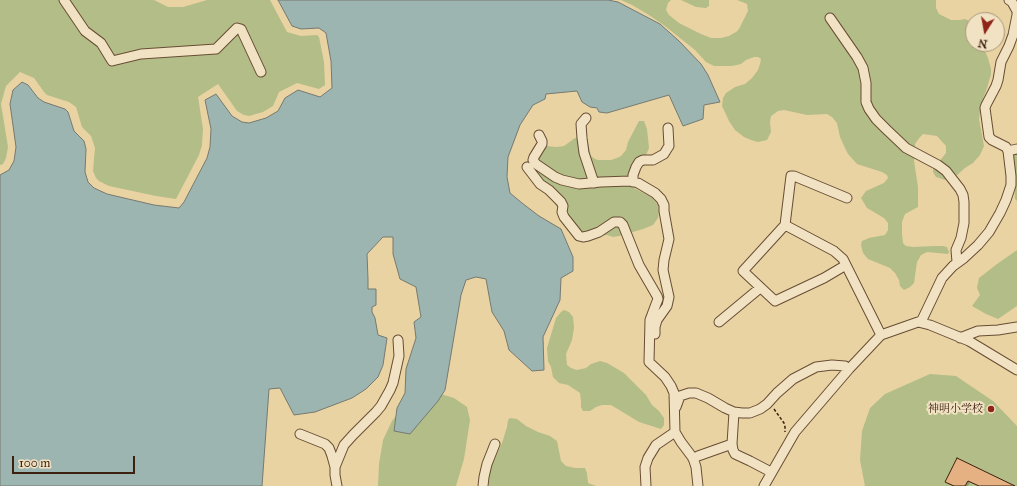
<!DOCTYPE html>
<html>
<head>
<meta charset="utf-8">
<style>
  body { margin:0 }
  #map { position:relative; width:1017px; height:486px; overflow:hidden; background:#e9d3a2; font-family:"IM FELL Great Primer",serif }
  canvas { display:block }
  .north { position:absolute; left:965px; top:12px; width:40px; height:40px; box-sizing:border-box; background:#f1e2c3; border:1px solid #a9947b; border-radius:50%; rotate:191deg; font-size:11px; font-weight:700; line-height:16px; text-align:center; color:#3d200f }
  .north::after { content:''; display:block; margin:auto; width:14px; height:18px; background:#8f2418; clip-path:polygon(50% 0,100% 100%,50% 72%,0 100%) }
  .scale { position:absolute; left:12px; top:456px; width:123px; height:18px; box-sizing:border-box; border:2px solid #3d200f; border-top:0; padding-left:5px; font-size:12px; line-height:14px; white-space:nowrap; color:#3d200f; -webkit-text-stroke:3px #f1e2c3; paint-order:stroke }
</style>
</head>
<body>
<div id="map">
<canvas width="1017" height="486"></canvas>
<div class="north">N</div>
<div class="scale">100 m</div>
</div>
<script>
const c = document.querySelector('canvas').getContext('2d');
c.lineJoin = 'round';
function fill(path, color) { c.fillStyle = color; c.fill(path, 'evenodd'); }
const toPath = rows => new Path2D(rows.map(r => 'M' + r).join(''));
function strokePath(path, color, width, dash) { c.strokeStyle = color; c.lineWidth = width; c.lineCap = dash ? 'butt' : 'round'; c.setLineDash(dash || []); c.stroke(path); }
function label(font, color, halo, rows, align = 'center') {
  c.font = font + ' "IM FELL Great Primer","Noto Serif JP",serif'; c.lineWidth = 4; c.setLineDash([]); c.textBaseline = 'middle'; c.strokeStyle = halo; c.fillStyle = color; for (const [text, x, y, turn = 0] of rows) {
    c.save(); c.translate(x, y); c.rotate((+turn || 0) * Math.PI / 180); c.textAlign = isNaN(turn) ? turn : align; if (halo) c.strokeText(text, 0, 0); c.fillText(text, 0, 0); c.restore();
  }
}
const green = toPath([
  [0,0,154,0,168,7,183,7,207,0,270,0,287,32,301,36,317,35,319,37,324,62,325,85,319,89,297,83,279,92,273,106,263,112,249,116,244,115,237,111,218,84,198,97,203,129,202,145,199,155,176,199,156,196,109,186,99,181,96,178,93,171,95,148,91,136,82,127,76,107,69,102,47,95,44,92,34,78,20,72,6,86,1,104,8,147,6,158,3,164,0,165],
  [621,0,671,0,668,3,666,10,669,15,679,23,701,34,711,38,721,38,729,36,736,32,739,29,748,11,747,4,737,0,936,0,936,8,939,14,951,20,960,20,965,19,969,21,973,24,973,44,982,44,988,58,991,69,991,74,987,88,981,104,979,119,984,146,980,155,973,163,965,168,955,177,945,180,936,177,933,172,933,169,946,153,946,146,937,136,923,134,920,137,915,144,914,161,918,187,918,207,905,214,902,222,902,234,903,243,906,246,913,247,935,246,943,246,947,247,949,252,948,254,927,252,921,255,917,262,914,283,910,287,904,290,900,286,899,280,895,273,890,268,868,259,863,253,861,245,862,241,869,238,885,235,888,230,888,223,884,218,867,208,861,198,866,191,884,183,888,178,887,175,882,172,857,164,848,154,845,148,840,137,837,123,832,117,827,114,807,115,784,110,778,111,771,116,770,122,771,132,767,140,758,142,751,140,744,137,735,130,729,121,722,106,723,98,726,93,735,87,745,84,752,78,758,70,760,64,761,59,758,57,754,57,746,60,741,64,732,66,714,66,706,62,695,50,665,26,649,15,632,5],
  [681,0,709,0,709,6,706,8,696,7],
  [639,121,644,121,647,129,649,148,646,155,641,159,629,184,634,188,651,197,658,205,659,212,658,218,653,225,643,229,619,236,613,237,607,235,583,239,561,219,557,212,557,207,551,198,526,164,536,148,546,146,557,147,564,146,575,138,587,139,589,147,591,156,595,159,598,160,611,160,617,158,621,156,626,150,628,142],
  [1017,152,1017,201,1015,199,1013,154],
  [1017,250,1017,306,998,319,986,314,972,306,980,295,977,288,979,278,997,264],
  [564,310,569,312,573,317,574,328,572,340,566,354,567,365,571,368,577,370,586,368,591,364,600,361,607,363,624,373,646,395,652,405,659,411,664,418,664,425,661,429,639,422,611,405,602,405,596,407,590,411,583,411,581,407,581,401,580,393,568,385,559,383,553,377,551,367,548,361,547,348,556,318,561,312],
  [930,374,956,376,993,401,1017,426,1017,486,865,486,860,460,862,431,870,408,885,394],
  [434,392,454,398,467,407,470,420,464,459,456,486,378,486,379,464,383,440,392,421,404,406],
  [510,418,517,419,526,426,538,432,550,436,557,441,561,461,566,466,575,468,585,468,587,473,588,483,596,486,489,486,488,483,490,469,502,443,507,427,508,420]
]);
const water = toPath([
  [278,0,608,0,618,2,660,24,679,41,701,64,708,75,720,102,704,105,703,119,683,126,669,95,607,113,599,112,597,108,590,107,582,102,577,91,546,94,545,99,533,105,520,125,508,157,507,177,510,193,522,203,539,216,561,229,573,257,573,271,561,278,560,300,543,337,544,370,532,371,509,350,504,331,492,312,486,279,476,277,466,280,461,295,445,390,438,401,410,434,394,431,397,408,405,393,406,369,416,338,414,322,421,317,416,287,400,279,393,254,393,237,383,237,367,254,368,279,368,289,376,289,376,305,372,307,372,312,375,318,378,335,387,338,383,365,378,377,366,389,352,398,315,412,294,415,280,388,269,389,262,486,0,486,0,175,9,170,14,161,16,147,10,104,13,90,22,82,28,85,38,98,44,102,65,109,68,112,74,131,84,141,86,149,85,172,88,182,94,188,107,194,154,205,179,208,184,202,207,158,210,147,211,129,205,100,216,94,232,116,242,122,249,123,266,118,278,111,285,98,298,90,320,97,332,88,331,61,326,33,319,28,301,29,292,26,278,0]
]);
const shadow = toPath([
  [957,459,1013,486,978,486,970,482,968,486,953,486,948,484,946,482]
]);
const building = toPath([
  [957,458,1015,486,979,486,968,481,965,486,954,486,945,482,957,458]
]);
const path = toPath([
  [774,409,784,423,785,427,785,432]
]);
const minor = toPath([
  [64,0,85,31,101,43,112,61,141,54,216,49,237,28,241,29,261,72],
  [830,18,857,57,863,68,866,83,866,102,869,109,876,119,886,129,906,148,938,165,946,171,960,189,963,195,964,202,964,223,961,238,956,250,957,262],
  [586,118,581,124,582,138,584,153,594,183],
  [539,135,542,141,542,144,534,157,533,160,536,164,555,177,562,180,579,184,601,182,630,181,638,183,655,193,661,199,664,205,664,211,669,239,664,260,663,270,669,297,667,306,657,320,655,327,655,334],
  [1008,151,1006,147,992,140,989,137,985,108,986,105,996,86,998,80,1001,62,1009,46,1013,35,1017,15,1017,11,1012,2,1009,0],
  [527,167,540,184,549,190,561,202,563,206,562,212,564,217,579,236,583,237,588,236,599,232,614,222,620,222,623,225,639,265,657,296,658,299,656,304,650,320,649,362,665,377,671,386,674,393,675,432,681,442,693,458,696,467,698,486],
  [633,182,633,175,636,167,639,162,643,160,653,160,664,154,667,149,669,146,668,128],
  [785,225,791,176,794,176,847,198],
  [846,265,824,278,775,301,743,271,785,225,834,251,843,259,881,335],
  [719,322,760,288],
  [921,322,942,278,953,266,964,258,978,245,989,232,1000,213,1006,200,1011,185,1011,176,1008,151,1017,149],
  [960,338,978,331,998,330,1017,327],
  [676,407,680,396,689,393,696,393,708,398,725,408,734,412,742,413,750,413,760,409,767,404,777,393,793,379,816,367,832,365,845,366,849,369],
  [300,434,325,444,329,448,332,456,335,467],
  [732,444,733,450,735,454,750,461,771,472],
  [693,459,698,456,732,444,734,412],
  [337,486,335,475,335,467,344,445,353,435,376,412,381,406,390,390,393,383,399,356,398,340],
  [483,486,484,477,487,464,495,444],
  [646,486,645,467,648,458,656,445,675,432],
  [764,486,795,432,849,369,881,335,918,322,930,325,969,341,1017,370]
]);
const markers = [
  [991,409,4,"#8f2418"]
];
const poiNames = [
  ["神明小学校",983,409]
];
fill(green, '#b3bd87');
fill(water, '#9cb5b1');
strokePath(water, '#767970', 1);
fill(shadow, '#0003');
fill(building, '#e5b082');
strokePath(building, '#3d200f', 1);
strokePath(minor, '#684d34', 11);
strokePath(path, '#3d200f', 1.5, [3, 2]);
strokePath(minor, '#f1e2c3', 9);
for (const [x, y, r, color] of markers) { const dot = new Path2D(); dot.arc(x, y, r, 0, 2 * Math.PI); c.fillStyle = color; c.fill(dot); strokePath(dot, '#f1e2c3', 1.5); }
label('11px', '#3d200f', '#f1e2c3', poiNames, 'right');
</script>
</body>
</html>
